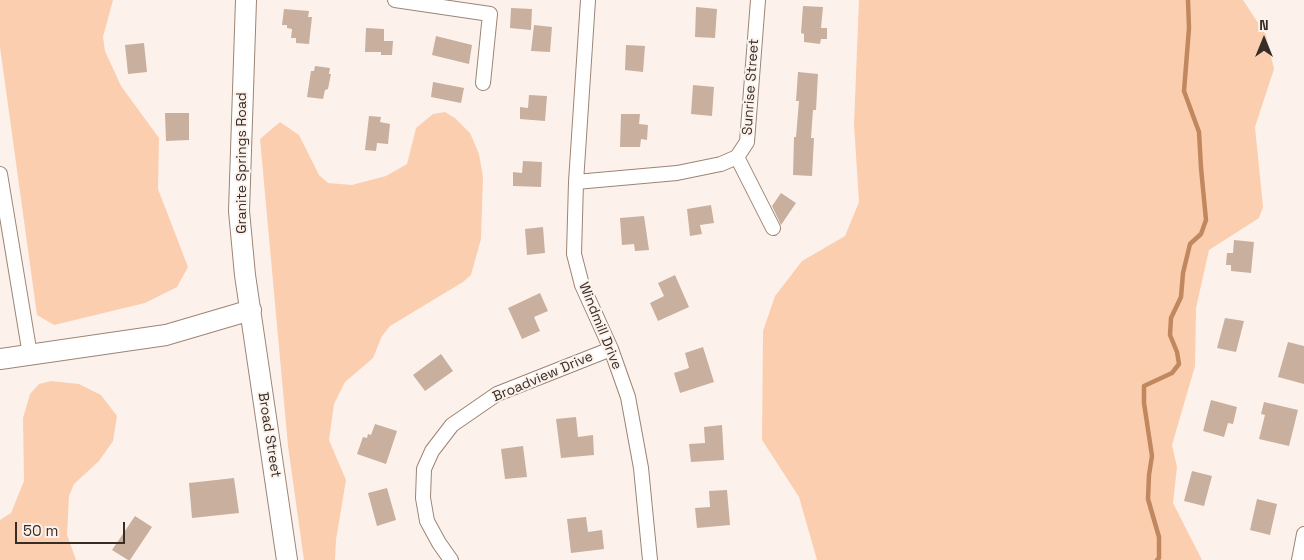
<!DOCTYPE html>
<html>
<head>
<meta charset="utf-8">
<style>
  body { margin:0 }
  #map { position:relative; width:1304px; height:560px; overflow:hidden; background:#fdf2eb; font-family:"Space Grotesk",sans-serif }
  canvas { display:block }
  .north { position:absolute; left:1239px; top:15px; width:50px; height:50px; -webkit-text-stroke:4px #fdf2eb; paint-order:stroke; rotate:0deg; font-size:14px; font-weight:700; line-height:20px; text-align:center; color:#372d27 }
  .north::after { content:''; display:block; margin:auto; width:18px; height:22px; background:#372d27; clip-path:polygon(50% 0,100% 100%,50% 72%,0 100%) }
  .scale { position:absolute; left:15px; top:522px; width:110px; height:22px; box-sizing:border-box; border:2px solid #372d27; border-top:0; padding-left:6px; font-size:15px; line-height:18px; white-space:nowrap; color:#372d27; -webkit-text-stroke:4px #fdf2eb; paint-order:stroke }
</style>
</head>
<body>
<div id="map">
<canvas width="1304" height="560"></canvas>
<div class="north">N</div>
<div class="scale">50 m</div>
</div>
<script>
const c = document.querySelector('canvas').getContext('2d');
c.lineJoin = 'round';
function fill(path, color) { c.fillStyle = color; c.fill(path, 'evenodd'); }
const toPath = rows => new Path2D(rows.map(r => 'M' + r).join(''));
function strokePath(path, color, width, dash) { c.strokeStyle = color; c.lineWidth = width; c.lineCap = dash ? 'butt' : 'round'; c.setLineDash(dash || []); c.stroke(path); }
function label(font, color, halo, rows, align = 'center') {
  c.font = font + ' "Space Grotesk",sans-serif'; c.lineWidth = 4; c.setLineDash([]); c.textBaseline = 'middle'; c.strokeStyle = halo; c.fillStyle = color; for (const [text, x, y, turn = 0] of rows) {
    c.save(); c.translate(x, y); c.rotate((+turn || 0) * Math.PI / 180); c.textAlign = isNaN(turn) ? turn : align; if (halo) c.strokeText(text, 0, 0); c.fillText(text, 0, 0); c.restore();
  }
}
const green = toPath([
  [0,0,113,0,103,37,105,51,121,86,159,138,158,189,188,267,177,287,145,303,54,325,37,315,0,47],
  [859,0,1243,0,1266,35,1274,69,1255,127,1263,207,1259,218,1209,250,1196,308,1195,366,1172,445,1177,467,1173,503,1202,560,817,560,799,497,762,440,763,331,775,296,802,261,845,236,859,202,854,124],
  [445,112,455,118,470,133,479,154,483,177,481,239,471,275,463,282,390,326,382,336,373,358,345,382,334,404,329,440,346,480,336,540,335,560,304,560,288,446,260,139,280,122,299,135,319,175,328,183,352,185,386,176,407,164,416,128,433,114],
  [51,381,79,384,101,395,117,416,113,441,99,461,74,484,69,496,67,535,76,560,0,560,0,520,11,513,24,481,23,418,30,394,39,384]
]);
const stream = toPath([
  [1157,560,1159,558,1159,537,1148,499,1149,475,1152,456,1144,403,1144,386,1172,373,1179,364,1177,352,1170,335,1171,318,1181,297,1183,273,1190,244,1201,234,1206,220,1201,168,1199,132,1184,91,1189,28,1188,0]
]);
const building = toPath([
  [803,6,823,7,821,28,827,28,827,39,821,39,820,44,804,42,804,34,801,33],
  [696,7,717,9,715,38,695,37],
  [511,8,532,9,531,30,510,28],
  [284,9,309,11,308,17,312,17,309,44,296,43,296,38,291,38,292,29,287,28,287,25,282,25],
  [534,25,552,27,550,52,531,51],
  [366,28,384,29,384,41,393,41,392,55,381,55,381,52,365,52],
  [436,36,472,45,469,64,432,55],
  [144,43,147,72,128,74,125,45],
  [626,45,645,46,643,72,625,70],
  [315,66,330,68,329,74,331,74,328,89,325,90,323,99,307,97,311,71,314,71],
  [798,72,818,74,816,110,813,110,811,138,814,138,812,176,793,175,794,137,796,137,799,101,796,101],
  [433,82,464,88,461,103,431,97],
  [693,85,714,87,712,116,691,114],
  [529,95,547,96,545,121,520,119,520,107,528,108],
  [165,113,189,113,189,140,166,141],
  [621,114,640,114,639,124,648,125,647,140,641,139,640,147,620,147],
  [369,116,381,117,380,122,390,124,388,144,377,143,376,151,365,150],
  [523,161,542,162,541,187,513,186,513,172,522,173],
  [781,193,796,203,781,225,772,206],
  [711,205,714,223,700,225,702,234,690,236,687,209],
  [644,216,649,250,635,251,634,244,622,245,620,218],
  [543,227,545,253,527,255,525,229],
  [1234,240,1254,242,1251,273,1231,271,1231,265,1226,265,1227,253,1233,253],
  [675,275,689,307,658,321,650,303,664,296,658,283],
  [540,293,548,311,534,317,540,331,522,339,508,308],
  [1225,318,1244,321,1236,352,1217,348],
  [1288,342,1304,346,1304,384,1278,377],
  [703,347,714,382,680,393,674,373,689,368,685,353],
  [441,354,453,371,425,391,413,375],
  [1211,400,1237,407,1233,424,1228,423,1224,437,1203,431],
  [1264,402,1298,410,1289,446,1259,439,1265,415,1261,414],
  [576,417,578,437,593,435,594,455,561,458,556,419],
  [375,424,397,431,386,464,357,454,363,437,367,438,368,434,371,435],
  [722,425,724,460,691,462,689,444,705,443,704,427],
  [523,446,527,477,505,479,501,449],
  [1192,471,1212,476,1204,506,1184,501],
  [234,478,239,513,192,518,189,483],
  [387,488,396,520,377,526,368,493],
  [727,490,730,525,697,528,695,508,710,507,709,491],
  [1257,499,1277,504,1270,535,1250,530],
  [135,516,152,527,130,560,128,560,112,550],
  [586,517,588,532,602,530,604,549,571,553,567,519]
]);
const street = toPath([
  [395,0,490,14,483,83],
  [588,0,576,182,574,254,582,285,611,349,628,397,641,468,650,560],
  [737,157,773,228],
  [0,174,30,355],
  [576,182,677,173,721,164,737,157,747,142,758,0],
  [451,560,439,543,427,521,423,498,424,469,432,451,452,425,497,394,611,349],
  [1299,560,1304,534]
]);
const secondary = toPath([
  [246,0,239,211,245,275,287,560],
  [0,359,166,335,251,310]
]);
const streetNames = [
  ["Sunrise Street",751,87,-86],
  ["Granite Springs Road",242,163,-90],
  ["Windmill Drive",600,326,68],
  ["Broadview Drive",543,377,-23],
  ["Broad Street",269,435,81]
];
fill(green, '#fbceb0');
strokePath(stream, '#c18860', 4.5);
fill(building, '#c8af9e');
strokePath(street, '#9c8474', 16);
strokePath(secondary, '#9c8474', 22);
strokePath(street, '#fff', 14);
strokePath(secondary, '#fff', 20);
label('14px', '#372d27', '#fdf2eb', streetNames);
</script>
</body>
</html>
